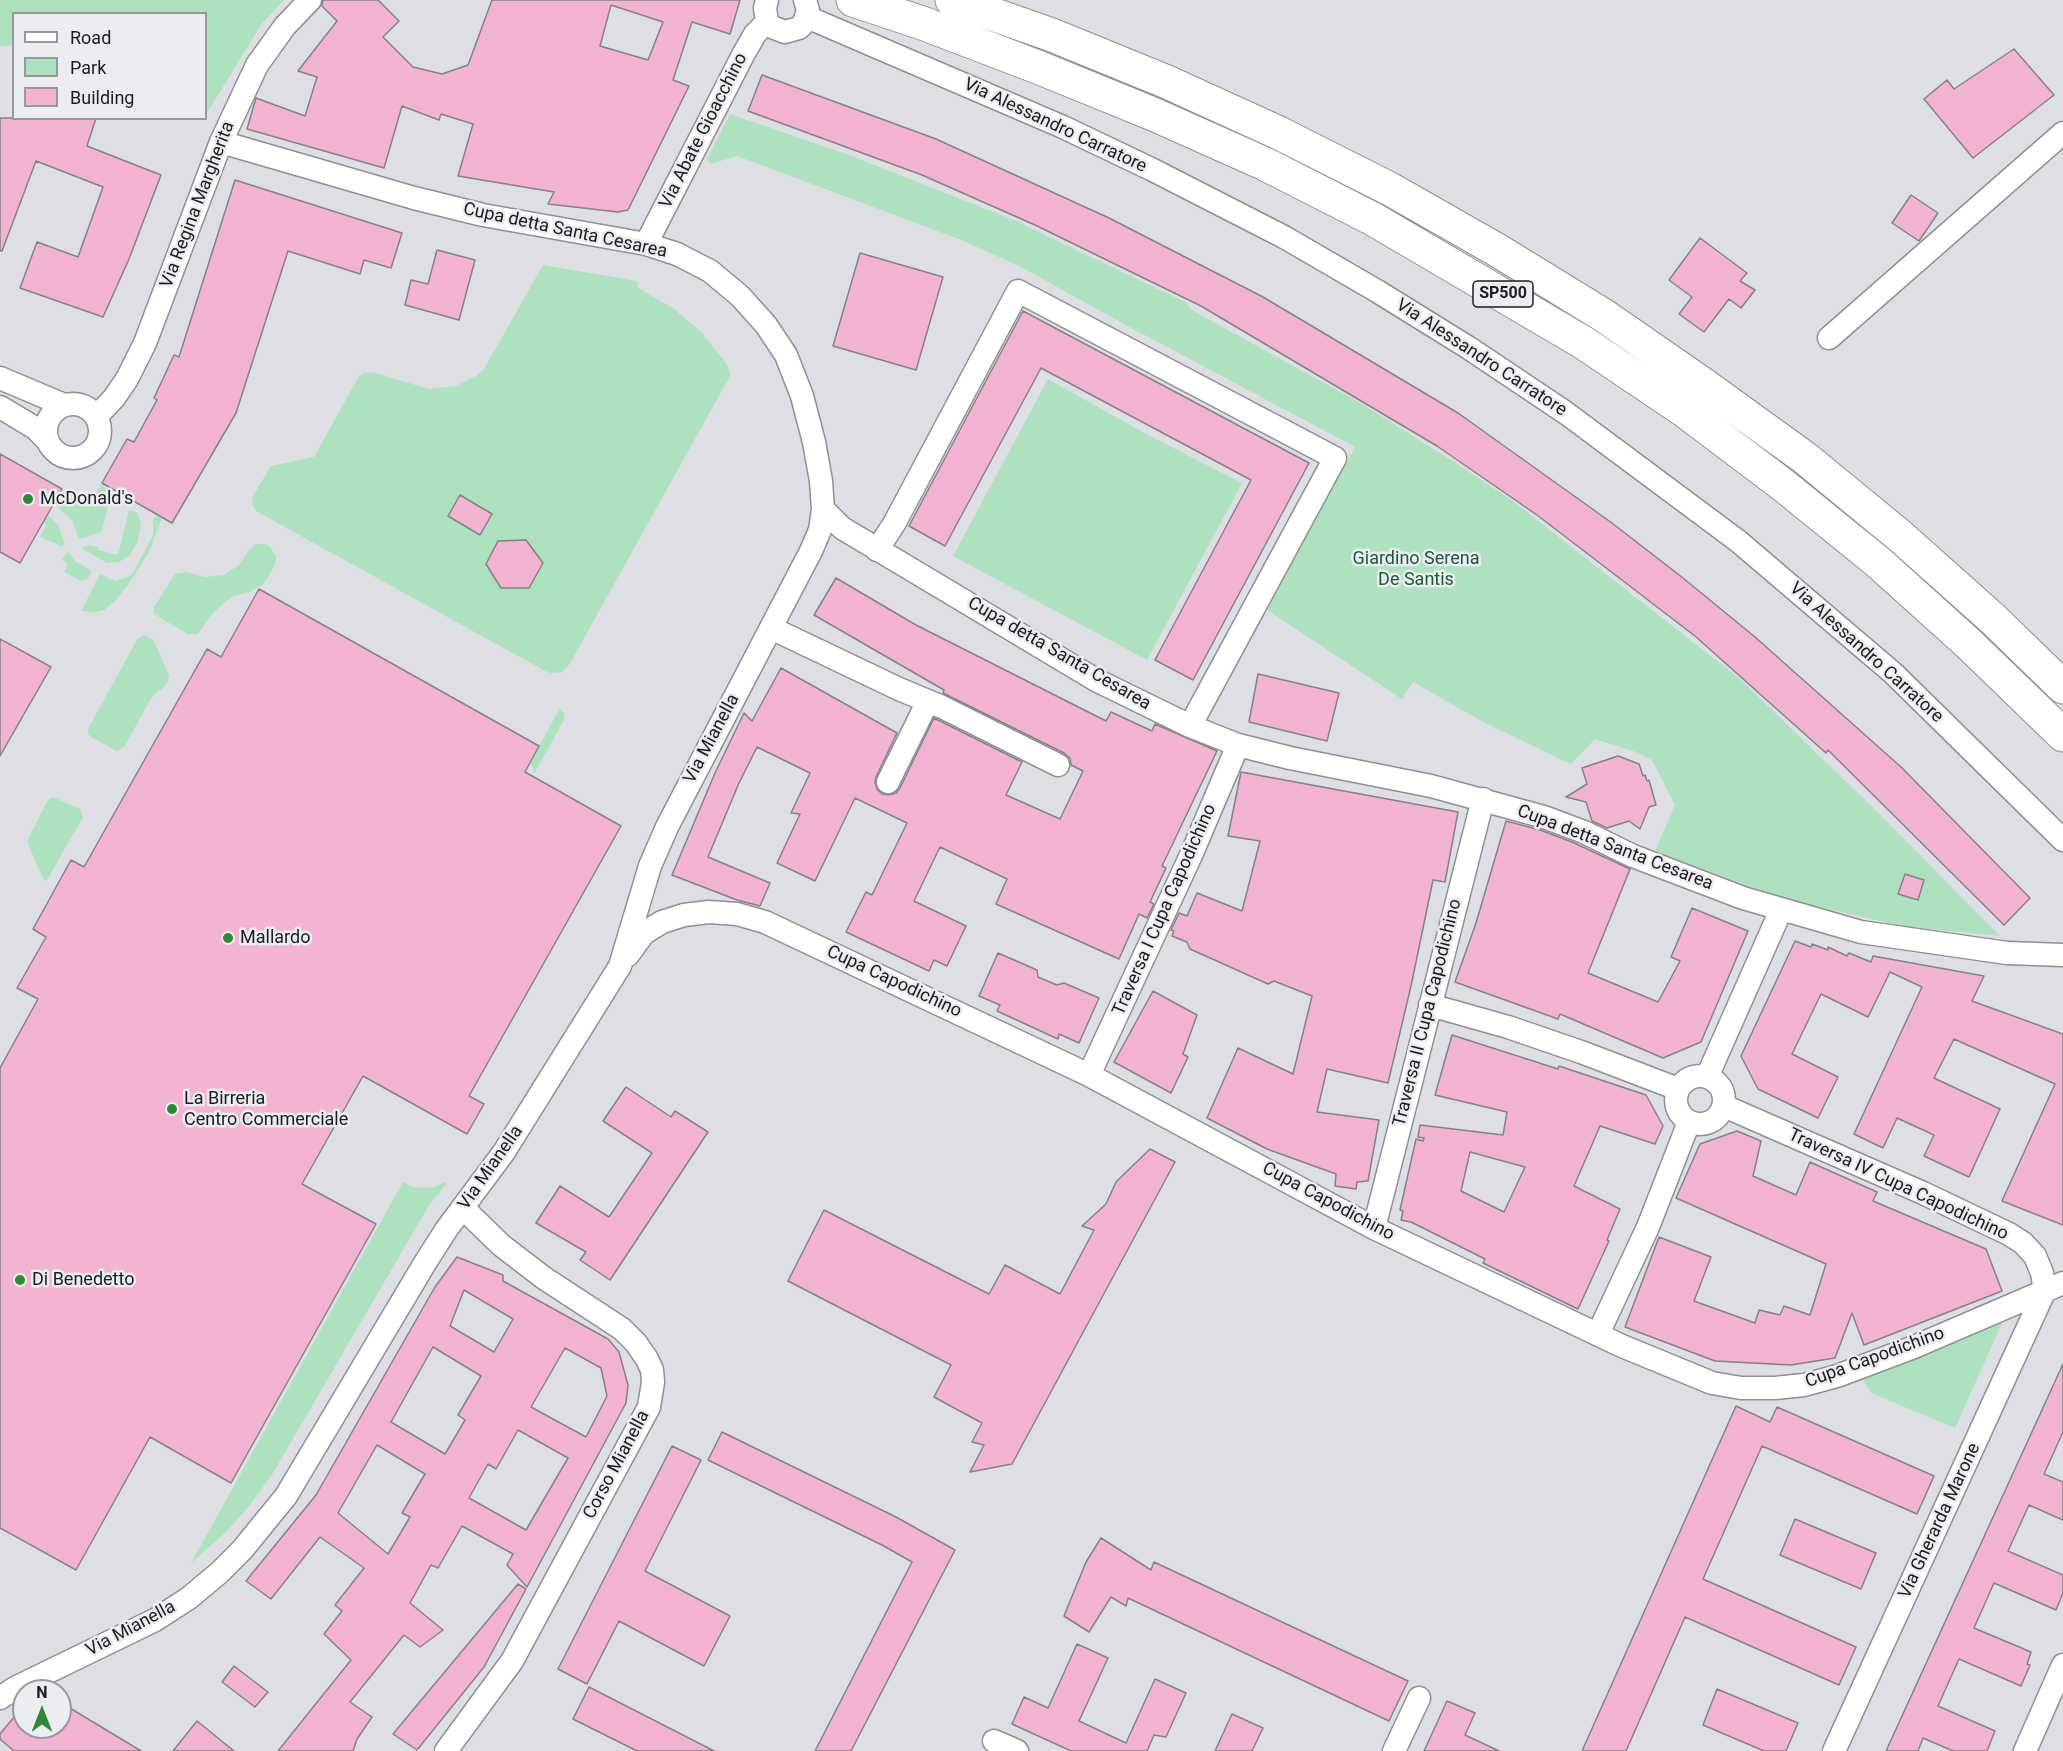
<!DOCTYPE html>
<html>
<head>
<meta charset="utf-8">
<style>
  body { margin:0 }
  #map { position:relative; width:2063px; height:1751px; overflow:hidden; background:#dedfe5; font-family:Roboto,sans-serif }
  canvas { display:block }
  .legend { position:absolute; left:12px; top:12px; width:195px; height:108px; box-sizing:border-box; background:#ebedf2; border:2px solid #98999d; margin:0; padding:8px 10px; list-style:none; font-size:18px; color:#1b1c1e }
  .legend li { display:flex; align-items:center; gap:12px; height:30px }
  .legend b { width:30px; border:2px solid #98999d }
  .north { position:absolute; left:12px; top:1679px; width:60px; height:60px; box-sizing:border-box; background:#ebedf2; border:2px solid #98999d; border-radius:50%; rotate:0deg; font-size:16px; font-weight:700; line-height:24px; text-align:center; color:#1b1c1e }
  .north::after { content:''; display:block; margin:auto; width:21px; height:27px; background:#2f8737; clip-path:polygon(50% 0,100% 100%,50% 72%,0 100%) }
</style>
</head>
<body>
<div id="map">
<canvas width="2063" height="1751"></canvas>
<ul class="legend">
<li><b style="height:8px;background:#fff"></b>Road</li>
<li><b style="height:16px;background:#aee1be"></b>Park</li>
<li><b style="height:16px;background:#f3b4d3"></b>Building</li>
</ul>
<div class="north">N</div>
</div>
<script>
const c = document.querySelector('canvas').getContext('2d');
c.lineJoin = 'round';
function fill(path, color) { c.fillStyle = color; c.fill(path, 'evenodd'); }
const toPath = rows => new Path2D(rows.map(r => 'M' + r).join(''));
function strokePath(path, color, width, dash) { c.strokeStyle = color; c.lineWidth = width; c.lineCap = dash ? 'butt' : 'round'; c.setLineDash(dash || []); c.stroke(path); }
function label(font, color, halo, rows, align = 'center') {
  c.font = font + ' Roboto,sans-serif'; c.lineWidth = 5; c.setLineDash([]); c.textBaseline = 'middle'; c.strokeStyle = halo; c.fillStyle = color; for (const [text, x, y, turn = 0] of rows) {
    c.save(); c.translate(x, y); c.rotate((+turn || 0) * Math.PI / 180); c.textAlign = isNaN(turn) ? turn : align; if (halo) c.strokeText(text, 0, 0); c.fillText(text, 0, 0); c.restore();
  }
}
const green = toPath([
  [0,0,284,0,261,25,207,113,206,112,206,14,14,14,13,45,0,46],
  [730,114,849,155,1014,220,1187,303,1192,310,1362,404,1459,465,1514,502,1740,679,1872,807,2000,936,1902,926,1780,898,1655,851,1675,805,1652,760,1636,752,1595,739,1571,764,1485,723,1413,682,1402,699,1267,610,1355,447,1122,323,1021,267,964,241,737,156,710,164,707,159],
  [543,265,637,281,638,288,673,308,701,332,726,363,730,373,729,378,569,665,562,672,551,673,545,671,256,511,252,504,253,496,271,466,314,457,359,376,363,373,372,372,429,389,456,386,476,376,484,369],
  [1048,379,1148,435,1242,483,1147,660,953,556],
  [101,484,107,489,109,502,102,530,99,533,79,539,72,520,54,504,57,498,67,502,70,497,88,507],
  [129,510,137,512,141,523,138,541,129,556,119,562,107,563,83,549,81,548,90,545,98,547,98,550,118,555],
  [48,515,58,525,65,544,61,546,40,537,46,525,43,523],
  [156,516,162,518,149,552,128,585,115,601,104,610,95,612,81,611,100,574,115,581,128,577,134,571,153,535,153,519],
  [256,544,265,544,269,546,276,556,275,565,265,582,252,591,234,596,225,602,212,614,198,634,188,634,154,614,154,607,175,574,186,572,205,577,224,575,239,565,248,551],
  [69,552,75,561,92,571,88,578,81,581,64,572,68,564,62,560,66,553],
  [144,635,153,639,169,675,168,681,166,686,153,695,124,747,117,751,91,737,88,734,88,729,138,638],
  [560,708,564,714,564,720,534,774,533,767,530,763],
  [53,797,80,809,83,817,47,880,44,881,28,844,28,839,48,800],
  [403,1182,412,1187,425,1188,434,1187,444,1182,446,1184,428,1207,273,1473,250,1505,226,1532,191,1563],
  [2004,1319,1955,1428,1871,1393,1863,1378]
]);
const building = toPath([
  [323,0,378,0,399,21,383,37,413,67,442,74,468,65,492,0,740,0,730,34,692,22,673,80,689,86,628,210,618,212,548,204,554,192,458,176,473,124,441,114,439,120,402,106,384,168,247,129,256,98,305,116,317,77,298,71,337,21,322,6,323,0],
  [611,5,663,22,648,60,600,46,611,5],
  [2014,49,2054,95,1973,158,1924,99,1947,80,1954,89,2014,49],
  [762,75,936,139,1109,218,1263,297,1458,413,1612,523,1683,578,1755,637,1901,767,2030,898,2004,925,1828,750,1826,753,1695,636,1537,515,1437,446,1201,306,1035,225,922,175,748,111,762,75],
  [0,118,96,118,87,146,161,175,129,259,103,317,20,288,37,242,78,257,103,187,36,161,2,251,0,251,0,118],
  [235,180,402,233,391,268,364,260,360,274,288,251,236,413,172,523,102,483,127,439,134,442,157,400,154,398,174,355,179,357,235,180],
  [1911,195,1938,213,1919,241,1892,223,1911,195],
  [1700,238,1747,273,1740,281,1755,290,1741,308,1729,299,1704,332,1679,314,1692,297,1669,280,1700,238],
  [437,250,475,260,459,320,405,305,411,280,428,284,437,250],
  [860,253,943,277,916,370,833,346,860,253],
  [1023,311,1309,463,1193,680,1155,660,1251,480,1041,368,945,546,909,526,1023,311],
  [0,454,62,489,20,563,0,552,0,454],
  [460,495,492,514,480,535,448,516,460,495],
  [526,540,543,563,529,588,501,588,486,564,498,541,526,540],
  [836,578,916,625,1106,721,1111,712,1152,731,1155,724,1217,751,1162,866,1166,868,1150,902,1154,904,1147,918,1139,914,1119,959,996,904,1007,879,940,847,914,901,966,926,947,966,934,960,929,971,846,932,866,892,872,895,907,823,855,798,815,881,777,863,800,814,791,813,810,773,757,747,739,783,708,857,770,883,760,906,737,900,672,875,715,773,744,713,752,721,781,668,897,733,876,777,875,782,877,789,882,794,889,795,896,793,900,788,934,718,1022,762,1006,795,1060,819,1083,771,1071,765,1070,758,1064,753,943,693,944,690,814,615,836,578],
  [259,589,539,746,525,772,621,826,469,1096,484,1104,467,1134,363,1076,302,1184,376,1224,231,1483,150,1437,76,1570,0,1528,0,1068,38,999,17,988,46,937,33,929,71,860,84,867,207,649,221,657,259,589],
  [0,639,51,667,0,756,0,639],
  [1258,674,1339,693,1327,741,1249,722,1258,674],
  [1618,756,1639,764,1643,776,1645,775,1647,781,1649,780,1656,805,1649,807,1640,829,1629,821,1607,828,1592,821,1586,802,1566,797,1587,784,1582,768,1618,756],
  [1241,772,1458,812,1445,882,1433,880,1411,986,1388,1083,1327,1069,1317,1112,1379,1120,1368,1181,1357,1182,1356,1189,1335,1186,1336,1174,1267,1149,1207,1118,1238,1048,1293,1074,1312,996,1274,981,1268,984,1190,949,1187,942,1172,936,1174,931,1171,930,1179,913,1187,916,1197,893,1242,911,1260,841,1228,836,1241,772],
  [1506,821,1540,830,1572,842,1630,869,1588,973,1658,1002,1680,961,1671,957,1692,908,1748,931,1701,1042,1663,1058,1560,1014,1558,1019,1455,982,1476,923,1506,821],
  [1905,874,1924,880,1918,900,1898,894,1905,874],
  [1795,941,1811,947,1812,944,1828,950,1828,947,1847,956,1849,953,1871,962,1873,956,1984,976,1972,1001,2063,1034,2063,1225,2002,1201,2055,1084,1954,1039,1934,1078,2000,1109,1969,1177,1924,1156,1934,1135,1897,1118,1883,1148,1854,1134,1922,987,1890,972,1868,1017,1821,994,1792,1054,1838,1077,1818,1118,1758,1089,1741,1056,1795,941],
  [998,953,1037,970,1038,977,1057,985,1064,983,1099,998,1079,1043,1059,1034,1058,1039,997,1011,1000,1005,979,996,998,953],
  [1153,991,1197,1015,1183,1054,1188,1057,1171,1093,1114,1062,1153,991],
  [1452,1035,1558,1069,1559,1066,1646,1095,1663,1126,1655,1144,1600,1126,1574,1186,1620,1209,1607,1240,1609,1241,1578,1309,1483,1263,1485,1259,1411,1222,1401,1220,1403,1211,1400,1210,1416,1139,1423,1141,1424,1138,1418,1137,1420,1125,1503,1135,1507,1112,1435,1095,1452,1035],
  [1470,1152,1525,1167,1504,1212,1461,1191,1470,1152],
  [626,1087,671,1117,675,1111,708,1132,610,1280,580,1260,586,1252,536,1223,560,1186,609,1217,652,1153,603,1121,626,1087],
  [1737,1131,1761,1141,1753,1176,1796,1195,1810,1162,1877,1192,1873,1201,1986,1249,2002,1291,1864,1345,1852,1313,1835,1358,1791,1365,1715,1361,1625,1327,1659,1237,1711,1257,1694,1301,1755,1323,1759,1310,1780,1315,1784,1306,1810,1315,1826,1264,1676,1198,1700,1144,1737,1131],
  [1150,1149,1175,1162,1012,1464,970,1472,984,1445,972,1442,982,1423,934,1397,951,1365,788,1281,824,1210,989,1294,1005,1265,1060,1294,1094,1230,1082,1226,1106,1204,1116,1182,1150,1149],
  [457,1257,503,1275,503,1281,608,1339,619,1352,628,1385,626,1403,527,1587,507,1565,513,1554,462,1526,438,1568,431,1565,410,1603,443,1630,420,1647,404,1635,350,1702,372,1717,357,1739,353,1751,278,1751,351,1660,324,1634,342,1611,335,1605,364,1568,320,1537,271,1599,246,1581,316,1495,435,1287,457,1257],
  [464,1290,513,1319,494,1352,450,1326,464,1290],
  [433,1347,481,1376,458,1415,465,1420,445,1454,391,1422,433,1347],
  [565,1348,601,1368,607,1396,586,1437,531,1407,565,1348],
  [518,1430,568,1458,526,1530,469,1498,488,1464,496,1469,518,1430],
  [377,1445,425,1474,402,1513,410,1517,388,1554,338,1513,377,1445],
  [2063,1364,2063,1432,2044,1474,2063,1482,2063,1520,2029,1505,2008,1551,2063,1575,2063,1593,2056,1610,1994,1583,1974,1628,2031,1652,2027,1664,2030,1665,2021,1686,1959,1659,1938,1706,1995,1731,1987,1751,1953,1751,1923,1738,1918,1751,1886,1751,2063,1364],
  [1736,1406,1770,1422,1777,1407,1934,1476,1917,1514,1762,1446,1703,1579,1856,1647,1839,1685,1685,1617,1626,1751,1582,1751,1736,1406],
  [722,1432,896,1517,955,1550,851,1751,815,1751,912,1562,882,1545,708,1460,722,1432],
  [672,1446,701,1460,645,1571,730,1616,704,1666,619,1621,587,1684,558,1669,672,1446],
  [1795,1519,1876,1553,1861,1589,1780,1555,1795,1519],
  [1101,1538,1151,1570,1154,1562,1408,1681,1389,1721,1128,1598,1126,1606,1111,1597,1089,1632,1064,1616,1086,1562,1101,1538],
  [518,1584,526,1589,484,1667,417,1750,393,1734,518,1584],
  [1077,1644,1108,1658,1079,1721,1126,1743,1155,1679,1186,1693,1166,1737,1154,1735,1147,1751,1071,1751,1012,1724,1024,1697,1048,1708,1077,1644],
  [234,1666,268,1692,255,1707,222,1682,234,1666],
  [589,1687,714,1751,637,1751,573,1719,589,1687],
  [1717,1689,1798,1723,1786,1751,1764,1751,1703,1725,1717,1689],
  [1447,1701,1475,1713,1465,1735,1499,1751,1424,1751,1447,1701],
  [60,1702,141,1751,14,1751,0,1739,0,1734,15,1716,24,1723,24,1727,60,1727,60,1702],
  [1232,1714,1263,1728,1252,1751,1215,1751,1232,1714],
  [197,1721,234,1751,173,1751,197,1721]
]);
const minor = toPath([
  [767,0,765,8,767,22,772,27,785,32,799,28,804,23,808,10,805,0],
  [807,17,1063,127,1153,170,1284,237,1377,291,1469,348,1566,413,1738,541,1893,673,2063,840],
  [646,244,743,55,755,34,767,22],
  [1829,338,2063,133],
  [0,378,64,405],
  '46 431a27 27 0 1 1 54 0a27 27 0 1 1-54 0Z',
  [0,407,35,428,48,441],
  [96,417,114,398,127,379,145,343,221,142,257,65,285,26,310,0],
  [823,509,842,528,1096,680,1190,726,1238,745,1290,758,1431,786,1544,817,1584,832,1633,856,1743,898,1861,932,2007,953,2063,955],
  [877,550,894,524,1018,291,1335,458,1190,726],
  [771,628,899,689,942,707,1058,765],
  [888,782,928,701],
  [628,955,644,933,662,922,684,915,709,912,737,914,765,922,1089,1075,1374,1228,1622,1346,1712,1383,1741,1388,1775,1388,1804,1385,1837,1376,1914,1347,2063,1283],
  [1430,1005,1508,1027,1581,1052,1678,1089],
  [1089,1075,1192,853,1238,745],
  '1676 1100a24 24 0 1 1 48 0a24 24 0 1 1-48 0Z',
  [1707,1077,1781,910],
  [1724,1106,1923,1193,2009,1234,2023,1243,2035,1256,2042,1273,2045,1290],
  [1374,1228,1483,799],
  [1598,1334,1648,1227,1689,1122],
  [0,1698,15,1688,155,1620,189,1598,220,1572,242,1550,286,1496,425,1263,446,1230,504,1152,620,966,650,866,667,827,811,551,820,530,823,509,821,481,814,442,802,396,786,355,766,325,740,296,710,271,677,254,646,244,483,215,414,198,221,142],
  [994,1741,1017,1751],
  [446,1751,512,1661,649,1407,653,1382,652,1370,647,1359,636,1343,622,1329,544,1278,501,1245,463,1208],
  [1394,1751,1419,1698],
  [1834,1751,2045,1290],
  [2025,1751,2063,1665]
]);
const trunk = toPath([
  [853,0,925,24,1040,68,1153,114,1265,164,1373,219,1584,343,1685,411,1783,485,1878,562,1968,643,2063,735],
  [952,0,1052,35,1167,82,1279,133,1390,189,1497,250,1603,315,1704,385,1805,458,1900,536,1992,618,2063,687]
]);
const markers = [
  [28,499,6,"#2f8737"],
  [228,938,6,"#2f8737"],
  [172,1109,6,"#2f8737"],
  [20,1280,6,"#2f8737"]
];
const shields = [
  [1503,294,60]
];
const shieldNames = [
  ["SP500",1503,294]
];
const streetNames = [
  ["Via Alessandro Carratore",1055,126,25],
  ["Via Abate Gioacchino",704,131,-63],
  ["Via Regina Margherita",198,205,-69],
  ["Cupa detta Santa Cesarea",565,231,12],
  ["Via Alessandro Carratore",1481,358,33],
  ["Via Alessandro Carratore",1866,653,42],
  ["Cupa detta Santa Cesarea",1059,654,30],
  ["Via Mianella",712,739,-62],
  ["Cupa detta Santa Cesarea",1615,848,21],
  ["Traversa I Cupa Capodichino",1165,910,-66],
  ["Cupa Capodichino",894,982,25],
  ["Traversa II Cupa Capodichino",1428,1013,-76],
  ["Via Mianella",491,1168,-55],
  ["Traversa IV Cupa Capodichino",1898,1185,25],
  ["Cupa Capodichino",1328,1202,28],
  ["Cupa Capodichino",1875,1358,-20],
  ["Corso Mianella",617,1465,-62],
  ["Via Gherarda Marone",1940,1521,-65],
  ["Via Mianella",131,1629,-28]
];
const poiNames = [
  ["McDonald's",40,499],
  ["Mallardo",240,938],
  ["La Birreria",184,1099],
  ["Centro Commerciale",184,1120],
  ["Di Benedetto",32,1280]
];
const parkNames = [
  ["Giardino Serena",1416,559],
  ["De Santis",1416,580]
];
fill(green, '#aee1be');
fill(building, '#f3b4d3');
strokePath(building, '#868183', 1.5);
strokePath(minor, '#8d8f94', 25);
strokePath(trunk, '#8d8f94', 35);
strokePath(minor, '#fff', 22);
strokePath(trunk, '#fff', 33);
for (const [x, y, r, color] of markers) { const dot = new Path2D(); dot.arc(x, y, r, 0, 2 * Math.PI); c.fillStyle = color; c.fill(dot); strokePath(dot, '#ebedf2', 2); }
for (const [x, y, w] of shields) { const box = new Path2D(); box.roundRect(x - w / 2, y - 13, w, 26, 4.5); c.fillStyle = '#ebedf2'; c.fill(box); strokePath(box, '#1b1c1e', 1.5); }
label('bold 16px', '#1b1c1e', null, shieldNames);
label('18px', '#1b1c1e', '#ebedf2', streetNames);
label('18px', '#1b1c1e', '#ebedf2', poiNames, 'left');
label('18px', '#1a5b36', '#ebedf2', parkNames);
</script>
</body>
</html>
